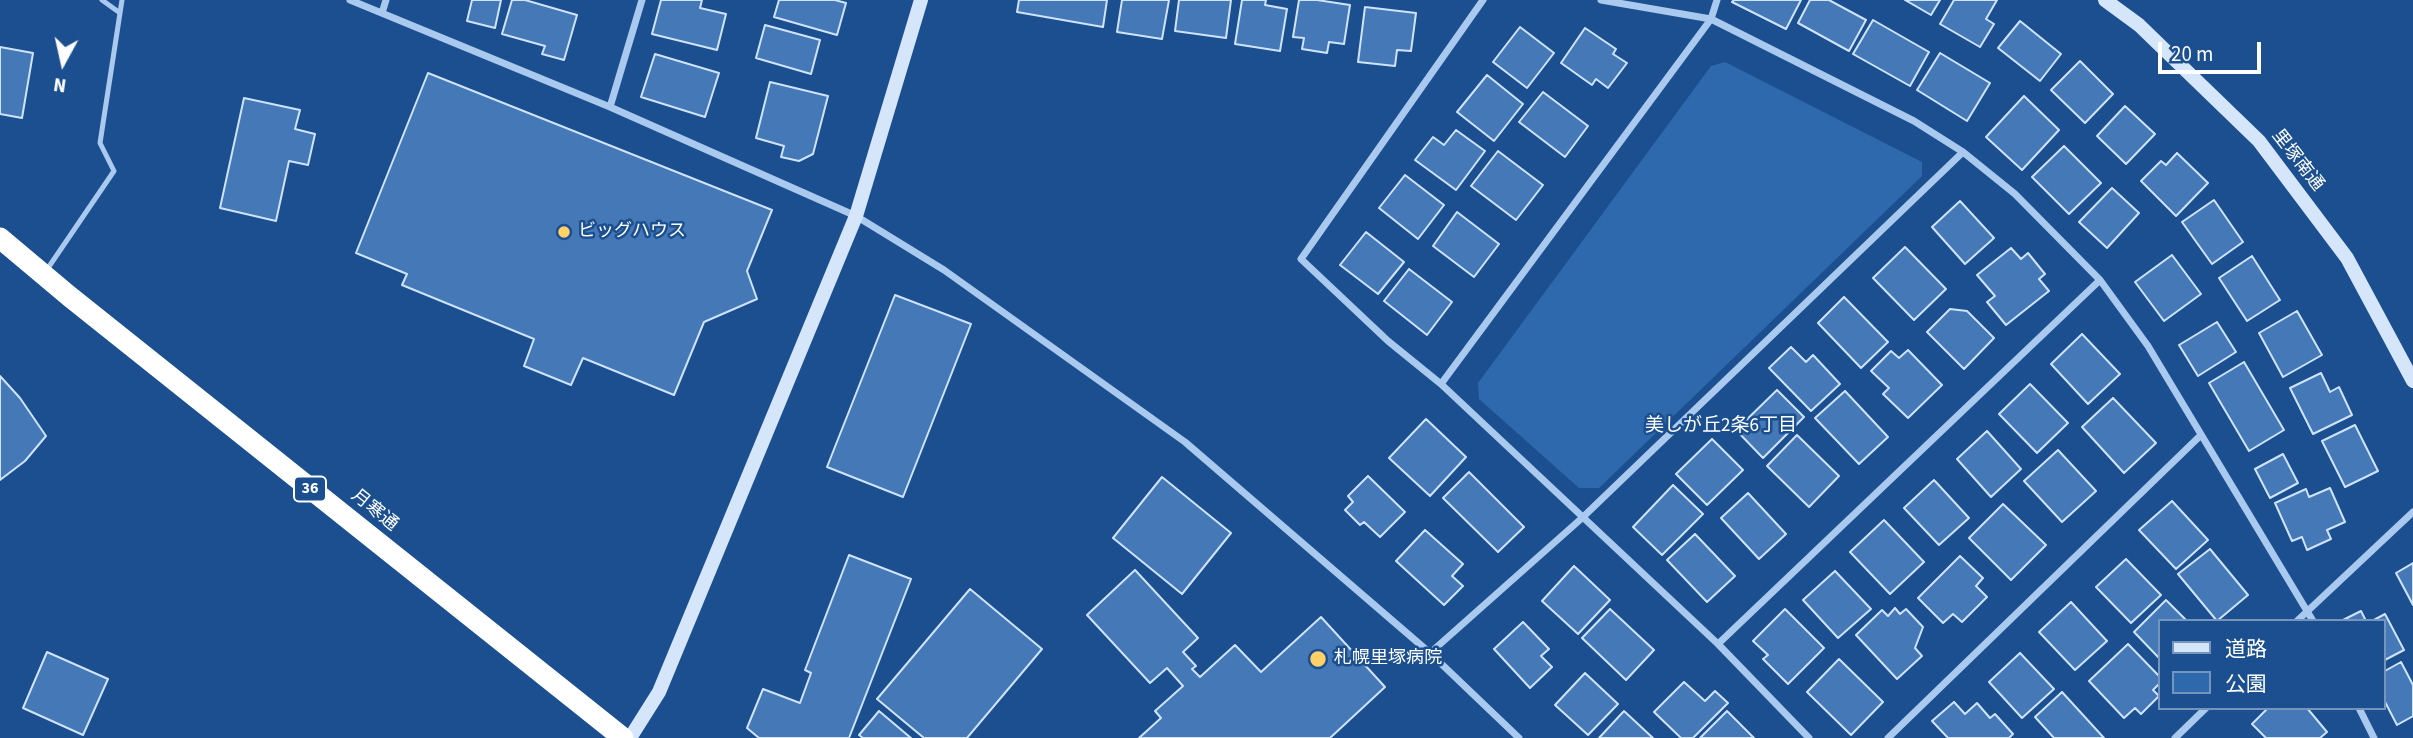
<!DOCTYPE html>
<html>
<head>
<meta charset="utf-8">
<style>
  body { margin:0 }
  #map { position:relative; width:2413px; height:738px; overflow:hidden; background:#1b4f8f; font-family:"Source Sans 3","Noto Sans JP",sans-serif }
  canvas { display:block }
  .legend { position:absolute; left:2158px; top:619px; width:228px; height:91px; box-sizing:border-box; background:#1b4f8f; border:2px solid #7695bc; margin:0; padding:9px 12px; list-style:none; font-size:21px; color:#fff }
  .legend li { display:flex; align-items:center; gap:14px; height:35px }
  .legend b { width:35px; border:2px solid #7695bc }
  .north { position:absolute; left:28px; top:28px; width:70px; height:70px; -webkit-text-stroke:5px #1b4f8f; paint-order:stroke; rotate:188deg; font-size:19px; font-weight:700; line-height:28px; text-align:center; color:#fff }
  .north::after { content:''; display:block; margin:auto; width:24px; height:32px; background:#fff; clip-path:polygon(50% 0,100% 100%,50% 72%,0 100%) }
  .scale { position:absolute; left:2158px; top:42px; width:103px; height:32px; box-sizing:border-box; border:4px solid #fff; border-top:0; padding-left:9px; font-size:21px; line-height:24px; white-space:nowrap; color:#fff; -webkit-text-stroke:5px #1b4f8f; paint-order:stroke }
</style>
</head>
<body>
<div id="map">
<canvas width="2413" height="738"></canvas>
<ul class="legend">
<li><b style="height:9px;background:#d6e6fa"></b>道路</li>
<li><b style="height:19px;background:#2e69ad"></b>公園</li>
</ul>
<div class="north">N</div>
<div class="scale">20 m</div>
</div>
<script>
const c = document.querySelector('canvas').getContext('2d');
c.lineJoin = 'round';
function fill(path, color) { c.fillStyle = color; c.fill(path, 'evenodd'); }
const toPath = rows => new Path2D(rows.map(r => 'M' + r).join(''));
function strokePath(path, color, width, dash) { c.strokeStyle = color; c.lineWidth = width; c.lineCap = dash ? 'butt' : 'round'; c.setLineDash(dash || []); c.stroke(path); }
function label(font, color, halo, rows, align = 'center') {
  c.font = font + ' "Source Sans 3","Noto Sans JP",sans-serif'; c.lineWidth = 5; c.setLineDash([]); c.textBaseline = 'middle'; c.strokeStyle = halo; c.fillStyle = color; for (const [text, x, y, turn = 0] of rows) {
    c.save(); c.translate(x, y); c.rotate((+turn || 0) * Math.PI / 180); c.textAlign = isNaN(turn) ? turn : align; if (halo) c.strokeText(text, 0, 0); c.fillText(text, 0, 0); c.restore();
  }
}
const green = toPath([
  [1725,62,1922,162,1922,176,1599,488,1579,488,1479,399,1478,383,1711,66]
]);
const building = toPath([
  [472,0,501,0,495,28,467,21,472,0],
  [512,0,525,0,577,15,564,60,542,54,545,46,502,34,512,0],
  [661,0,702,0,700,8,726,14,717,50,652,34,661,0],
  [779,0,835,0,846,3,837,35,774,17,779,0],
  [1019,0,1107,0,1103,27,1017,12,1019,0],
  [1122,0,1169,0,1162,39,1117,32,1122,0],
  [1179,0,1231,0,1226,38,1175,31,1179,0],
  [1242,0,1266,0,1265,5,1287,9,1280,51,1235,44,1242,0],
  [1299,0,1317,0,1350,5,1344,44,1329,42,1327,53,1302,49,1304,38,1293,37,1299,0],
  [1734,0,1801,0,1786,29,1732,2,1734,0],
  [1810,0,1829,0,1866,20,1849,51,1798,23,1810,0],
  [1905,0,1940,0,1931,15,1905,0],
  [1954,0,1997,0,1986,19,1994,24,1980,47,1940,24,1954,0],
  [1365,7,1416,13,1411,51,1397,50,1395,66,1358,62,1365,7],
  [1873,20,1929,52,1910,86,1853,54,1873,20],
  [2020,21,2061,54,2040,81,1998,48,2020,21],
  [765,25,820,40,811,74,756,58,765,25],
  [1520,27,1554,53,1527,88,1493,62,1520,27],
  [1585,28,1616,49,1613,54,1627,63,1608,88,1596,79,1592,85,1561,63,1585,28],
  [0,47,33,53,22,118,0,114,0,47],
  [1940,53,1990,83,1967,121,1917,90,1940,53],
  [655,54,719,73,705,117,641,97,655,54],
  [2080,61,2113,94,2085,123,2051,90,2080,61],
  [428,73,772,210,747,271,757,299,704,322,674,395,583,358,571,385,524,366,534,339,402,285,407,274,356,253,428,73],
  [1487,75,1523,104,1494,141,1457,112,1487,75],
  [770,82,828,96,813,154,799,161,781,157,784,146,756,138,770,82],
  [1543,92,1588,126,1565,157,1519,122,1543,92],
  [2024,96,2059,130,2022,170,1986,137,2024,96],
  [244,98,300,110,295,129,315,134,308,165,289,161,276,221,220,208,244,98],
  [2125,106,2155,134,2126,164,2097,136,2125,106],
  [1456,130,1485,151,1456,190,1415,160,1433,137,1444,145,1456,130],
  [2064,146,2101,183,2069,214,2032,177,2064,146],
  [1498,151,1543,185,1516,220,1471,186,1498,151],
  [2177,153,2208,183,2176,216,2141,181,2161,161,2166,165,2177,153],
  [1405,175,1444,205,1418,239,1379,208,1405,175],
  [2112,188,2139,213,2107,248,2079,222,2112,188],
  [2214,200,2243,242,2212,264,2182,222,2214,200],
  [1960,201,1994,238,1965,264,1932,227,1960,201],
  [1457,212,1499,244,1474,277,1433,246,1457,212],
  [1366,232,1404,262,1378,294,1340,265,1366,232],
  [1905,247,1946,289,1914,320,1873,278,1905,247],
  [2011,248,2021,259,2028,253,2045,274,2039,279,2049,291,2006,325,1987,302,1995,296,1977,275,2011,248],
  [2172,255,2201,294,2164,321,2135,282,2172,255],
  [2252,256,2280,300,2247,321,2219,278,2252,256],
  [1409,269,1452,302,1427,335,1384,301,1409,269],
  [895,295,971,324,903,497,827,467,895,295],
  [1844,297,1888,342,1861,368,1818,323,1844,297],
  [1950,309,1967,311,1994,338,1964,369,1927,332,1950,309],
  [2297,311,2322,355,2283,377,2259,333,2297,311],
  [2217,322,2236,352,2198,376,2179,345,2217,322],
  [2082,334,2120,374,2088,404,2051,364,2082,334],
  [1791,347,1806,362,1813,355,1840,384,1811,411,1769,368,1791,347],
  [1908,350,1942,385,1908,418,1883,394,1889,388,1871,371,1891,351,1899,358,1908,350],
  [2244,362,2284,430,2249,451,2209,383,2244,362],
  [2321,373,2330,392,2339,387,2352,415,2313,434,2290,388,2321,373],
  [0,376,20,398,46,436,25,461,0,480,0,376],
  [2030,384,2068,423,2037,453,1999,414,2030,384],
  [1777,390,1804,417,1763,458,1736,430,1777,390],
  [1845,391,1888,437,1859,464,1815,418,1845,391],
  [2113,398,2156,443,2124,473,2082,427,2113,398],
  [1426,419,1466,457,1430,496,1389,458,1426,419],
  [2355,425,2378,471,2345,487,2322,441,2355,425],
  [1987,431,2021,469,1991,497,1957,459,1987,431],
  [1797,435,1839,476,1809,507,1767,466,1797,435],
  [1712,439,1743,470,1707,505,1676,474,1712,439],
  [2058,450,2096,491,2062,522,2024,481,2058,450],
  [2283,454,2298,483,2270,498,2255,469,2283,454],
  [1469,472,1524,527,1498,552,1443,498,1469,472],
  [1368,476,1405,512,1380,537,1364,522,1360,525,1345,510,1353,502,1348,496,1368,476],
  [1162,477,1231,533,1182,594,1113,538,1162,477],
  [1934,480,1969,518,1939,545,1904,508,1934,480],
  [1673,485,1703,514,1662,555,1633,527,1673,485],
  [2330,488,2345,522,2327,530,2331,539,2307,550,2302,537,2292,541,2275,503,2306,489,2309,497,2330,488],
  [1748,493,1786,534,1759,559,1721,518,1748,493],
  [2172,501,2208,540,2176,569,2139,530,2172,501],
  [2003,504,2046,545,2011,580,1969,538,2003,504],
  [1884,520,1924,562,1890,594,1850,552,1884,520],
  [1425,530,1463,564,1452,576,1463,586,1444,605,1396,561,1425,530],
  [1695,534,1735,576,1707,602,1667,560,1695,534],
  [2210,549,2248,595,2217,621,2178,574,2210,549],
  [849,555,911,579,849,738,759,738,747,728,763,689,800,703,811,673,805,670,849,555],
  [1960,556,1983,578,1976,586,1987,597,1962,622,1953,614,1943,623,1918,598,1960,556],
  [2126,559,2161,595,2131,623,2096,587,2126,559],
  [2413,563,2413,605,2396,573,2413,563],
  [1574,566,1610,600,1578,634,1542,601,1574,566],
  [1135,570,1198,638,1183,652,1196,666,1192,669,1200,677,1235,645,1261,672,1321,617,1385,687,1330,738,1139,738,1161,718,1155,711,1183,686,1167,668,1150,683,1087,615,1135,570],
  [1835,571,1871,609,1838,638,1803,600,1835,571],
  [970,589,1042,649,967,738,924,738,877,699,970,589],
  [2166,600,2187,621,2159,621,2159,658,2134,632,2166,600],
  [2071,602,2107,641,2075,670,2039,632,2071,602],
  [1895,608,1900,614,1906,609,1923,627,1915,648,1922,656,1897,679,1856,635,1882,610,1888,616,1895,608],
  [1610,609,1654,650,1626,680,1582,638,1610,609],
  [1785,609,1824,648,1788,684,1763,659,1768,655,1753,641,1785,609],
  [2361,611,2366,621,2344,621,2343,620,2361,611],
  [2385,614,2404,650,2383,661,2383,621,2372,621,2385,614],
  [1523,622,1549,649,1541,656,1552,667,1530,688,1494,649,1523,622],
  [2128,644,2159,676,2159,684,2153,690,2159,696,2141,714,2135,708,2124,718,2089,681,2128,644],
  [47,652,108,679,83,735,23,708,47,652],
  [2020,653,2054,689,2022,718,1989,682,2020,653],
  [1839,659,1883,702,1851,735,1807,692,1839,659],
  [2401,662,2413,685,2413,716,2397,725,2383,698,2383,672,2401,662],
  [1585,673,1618,704,1588,735,1555,705,1585,673],
  [1684,682,1705,701,1715,691,1728,703,1693,738,1681,738,1654,712,1684,682],
  [2062,692,2104,738,2054,738,2035,717,2062,692],
  [1954,702,1965,714,1977,703,1990,718,1995,714,2013,734,2009,738,1948,738,1932,721,1954,702],
  [2268,708,2307,708,2327,732,2320,738,2266,738,2252,724,2268,708],
  [879,711,911,738,863,738,859,735,879,711],
  [1624,711,1653,738,1599,738,1624,711],
  [1727,711,1754,738,1700,738,1727,711]
]);
const lane = toPath([
  [102,0,120,13,122,0],
  [46,271,114,171,100,143,120,13]
]);
const street = toPath([
  [350,0,610,107,856,216,944,270,1185,442,1430,653,1519,738],
  [1483,0,1301,259,1388,341,1441,384,1718,644,1809,738],
  [1601,0,1711,19,1914,121,1963,152,2015,194,2100,280,2148,346,2313,621],
  [382,13,386,0],
  [610,107,642,0],
  [1441,384,1711,19,1717,0],
  [2297,621,2413,512],
  [1718,644,2100,280],
  [1430,653,1582,518,1963,152],
  [2359,708,2374,738],
  [1888,738,2201,435],
  [2175,738,2206,708]
]);
const secondary = toPath([
  [2105,0,2139,25,2259,141,2347,258,2413,381],
  [630,738,659,692,856,216,921,0]
]);
const highway = toPath([
  [0,238,69,296,623,738]
]);
const markers = [
  [564,232,7,"#ffd166"],
  [1318,659,9,"#ffd166"]
];
const shields = [
  [310,489,32]
];
const shieldNames = [
  ["36",310,489]
];
const streetNames = [
  ["里塚南通",2297,161,52],
  ["月寒通",374,511,39]
];
const poiNames = [
  ["ビッグハウス",578,232],
  ["札幌里塚病院",1334,659]
];
const neighbourhoodNames = [
  ["美しが丘2条6丁目",1721,427]
];
fill(green, '#2e69ad');
fill(building, '#4478b7');
strokePath(building, '#cfe3fa', 2);
strokePath(lane, '#a9c9ee', 5);
strokePath(street, '#a9c9ee', 7);
strokePath(secondary, '#d6e6fa', 14);
strokePath(highway, '#fff', 21);
for (const [x, y, r, color] of markers) { const dot = new Path2D(); dot.arc(x, y, r, 0, 2 * Math.PI); c.fillStyle = color; c.fill(dot); strokePath(dot, '#1b4f8f', 2.5); }
for (const [x, y, w] of shields) { const box = new Path2D(); box.roundRect(x - w / 2, y - 12.5, w, 25, 5); c.fillStyle = '#1b4f8f'; c.fill(box); strokePath(box, '#fff', 2); }
label('bold 16px', '#fff', null, shieldNames);
label('18px', '#fff', '#1b4f8f', streetNames);
label('18px', '#fff', '#1b4f8f', poiNames, 'left');
label('19px', '#fff', '#1b4f8f', neighbourhoodNames);
</script>
</body>
</html>
